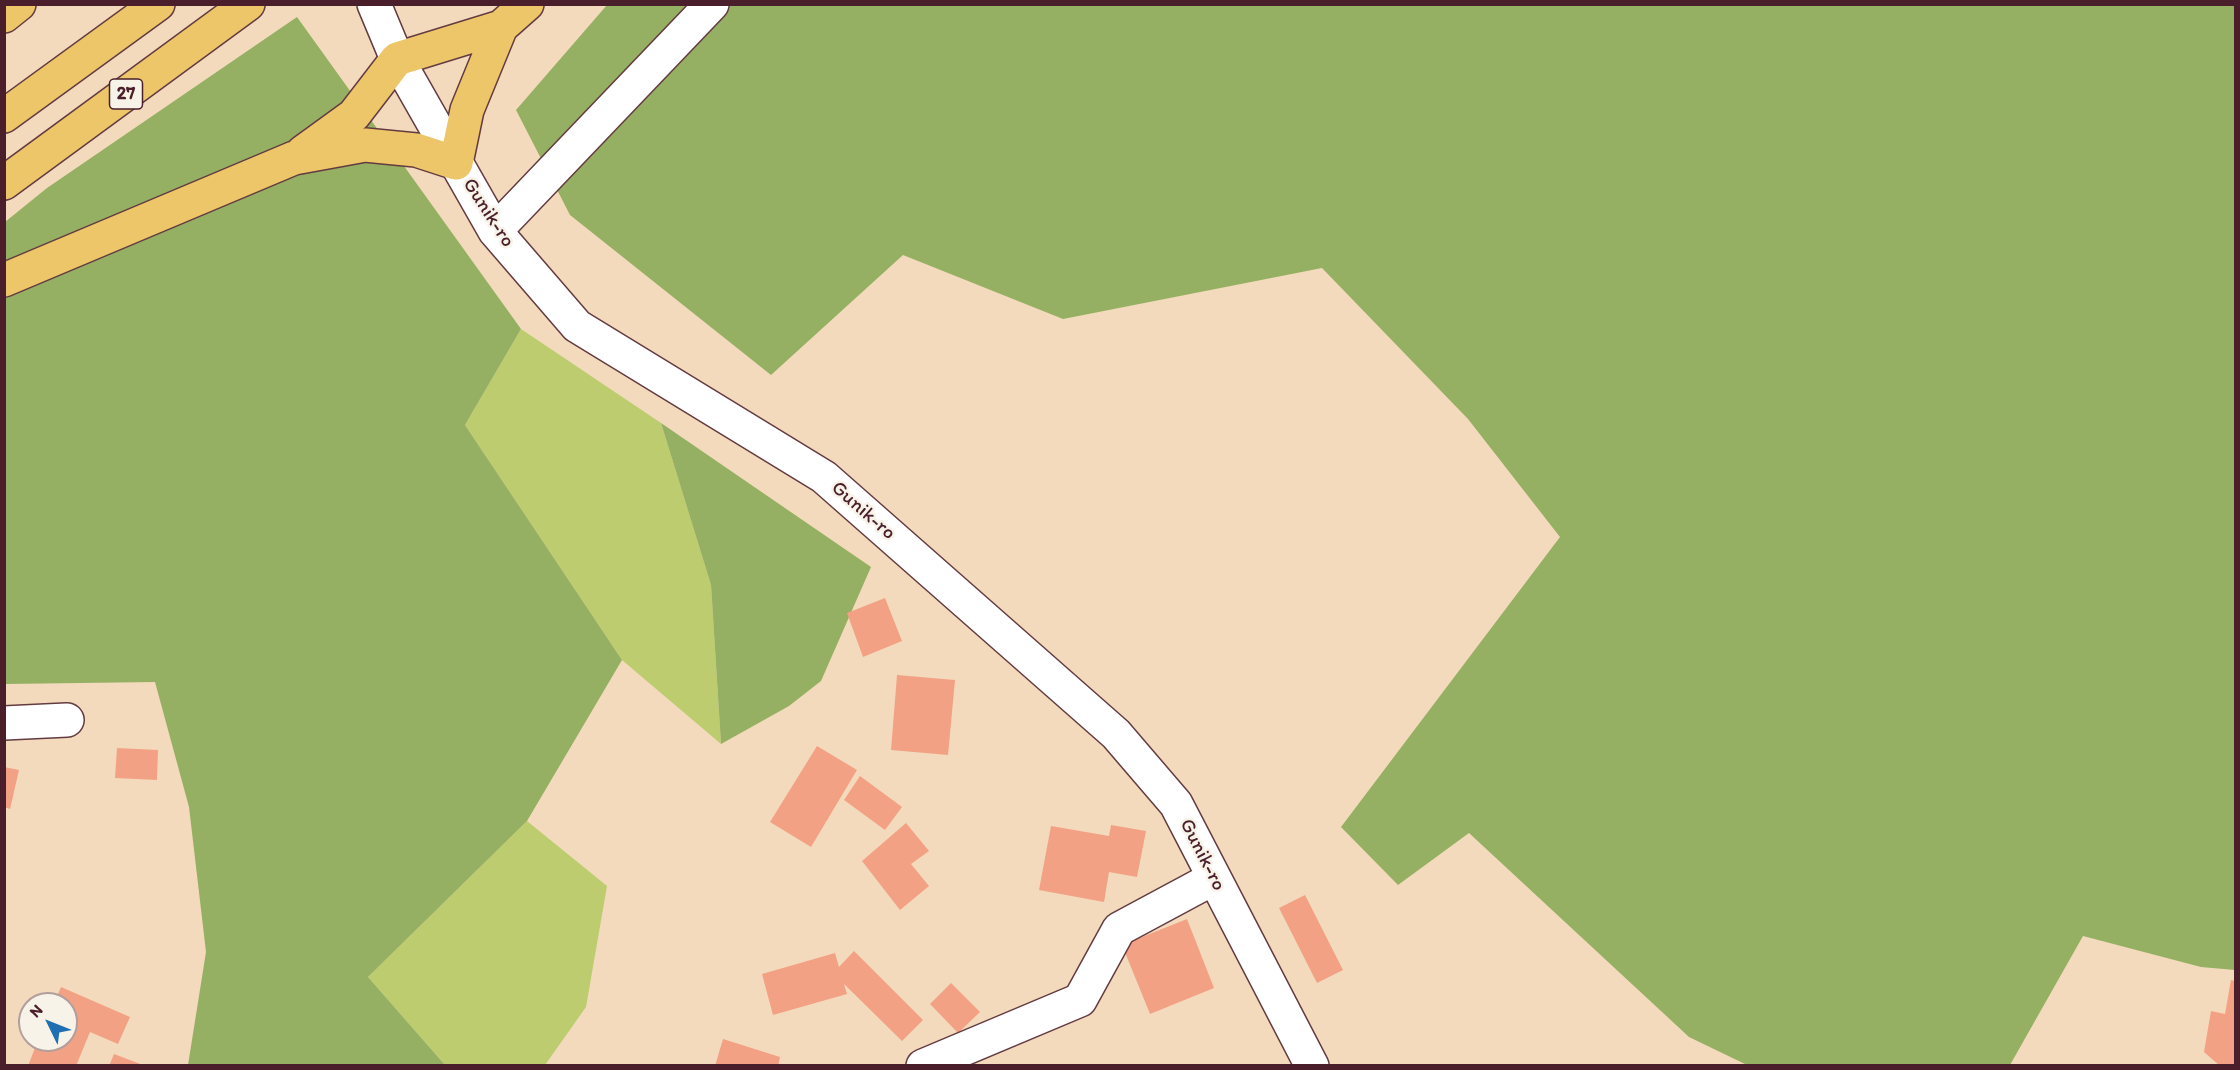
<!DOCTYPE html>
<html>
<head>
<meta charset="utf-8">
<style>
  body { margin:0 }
  #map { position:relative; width:2240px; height:1070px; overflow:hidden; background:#f3dabc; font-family:Itim,sans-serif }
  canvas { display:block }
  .frame { position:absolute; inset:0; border:6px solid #4a1f2b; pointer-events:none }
  .north { position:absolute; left:18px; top:992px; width:60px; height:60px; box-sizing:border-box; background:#f7f3e8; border:2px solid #b29e9c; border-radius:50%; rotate:313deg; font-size:16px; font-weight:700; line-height:24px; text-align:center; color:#4a1f2b }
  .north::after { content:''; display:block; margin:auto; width:21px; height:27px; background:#1f6fb2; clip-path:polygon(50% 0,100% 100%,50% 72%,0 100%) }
</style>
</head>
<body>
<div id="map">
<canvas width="2240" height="1070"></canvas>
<div class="frame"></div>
<div class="north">N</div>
</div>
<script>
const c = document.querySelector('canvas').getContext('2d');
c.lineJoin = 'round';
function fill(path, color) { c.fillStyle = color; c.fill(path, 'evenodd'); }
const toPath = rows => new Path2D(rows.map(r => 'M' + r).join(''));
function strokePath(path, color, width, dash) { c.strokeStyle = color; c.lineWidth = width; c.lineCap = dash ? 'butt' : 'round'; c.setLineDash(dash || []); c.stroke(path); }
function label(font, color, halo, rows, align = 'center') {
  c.font = font + ' Itim,sans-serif'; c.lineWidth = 5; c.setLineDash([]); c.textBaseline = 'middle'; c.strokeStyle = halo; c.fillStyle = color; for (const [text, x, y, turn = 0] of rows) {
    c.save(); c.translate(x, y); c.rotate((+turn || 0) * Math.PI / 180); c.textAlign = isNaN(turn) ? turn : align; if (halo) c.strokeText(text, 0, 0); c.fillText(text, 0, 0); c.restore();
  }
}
const green = toPath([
  [521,329,661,423,711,585,721,744,622,660,465,425],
  [527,821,607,886,586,1007,545,1065,445,1065,368,977]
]);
const forest = toPath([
  [607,5,2235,5,2235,970,2201,967,2083,936,2010,1065,1747,1065,1689,1037,1469,833,1398,885,1341,827,1560,537,1468,419,1322,268,1063,319,903,255,771,375,570,215,516,110],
  [297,17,521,329,465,425,622,660,527,821,368,977,445,1065,188,1065,206,952,189,807,155,682,5,684,5,222,47,188],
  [661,423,871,567,821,681,789,706,721,744,711,585]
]);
const building = toPath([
  [885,598,902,641,863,657,847,613],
  [897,675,955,680,948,755,891,750],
  [817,746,857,770,811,847,770,822],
  [117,748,158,750,157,780,115,778],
  [4,767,19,770,10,809,4,807],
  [860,776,902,807,885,830,844,800],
  [906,823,929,851,911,864,929,886,900,910,862,861],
  [1111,825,1146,831,1137,877,1109,872,1104,902,1039,890,1051,826,1109,836],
  [1305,895,1343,970,1317,983,1279,908],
  [1187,919,1214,988,1150,1014,1122,945],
  [854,951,923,1020,902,1041,844,984,847,994,773,1015,762,974,835,953,839,967],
  [2231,980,2236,981,2236,1066,2220,1066,2204,1052,2211,1011,2225,1014],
  [951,983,980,1012,958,1033,930,1004],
  [61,987,130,1017,118,1044,90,1032,76,1066,28,1066,38,1040,66,1040,66,1004,54,1004],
  [723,1039,780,1057,778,1066,715,1066],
  [114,1054,143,1065,143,1066,109,1066]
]);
const minor = toPath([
  [374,4,397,59,495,231,577,326,824,477,1116,734,1176,804,1312,1066],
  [495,231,712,4],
  [4,723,67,720],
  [923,1066,1080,1000,1119,929,1214,878]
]);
const highway = toPath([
  [4,16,19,4],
  [4,116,158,4],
  [303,152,354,115,397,59,501,27,527,4],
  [4,183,248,4],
  [4,280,294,158,365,145,416,150,456,163,467,110,501,27]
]);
const shields = [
  [126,94,33]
];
const shieldNames = [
  ["27",126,94]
];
const streetNames = [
  ["Gunik-ro",488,213,57],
  ["Gunik-ro",863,511,41],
  ["Gunik-ro",1202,855,63]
];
fill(green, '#bccc6f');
fill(forest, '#95b062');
fill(building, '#f3a184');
strokePath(minor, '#633b41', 36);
strokePath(highway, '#633b41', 36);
strokePath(minor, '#fff', 33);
strokePath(highway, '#ecc669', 33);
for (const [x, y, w] of shields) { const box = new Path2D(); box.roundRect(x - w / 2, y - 15, w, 30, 4.5); c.fillStyle = '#f7f3e8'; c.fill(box); strokePath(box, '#4a1f2b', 1.5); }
label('bold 18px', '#4a1f2b', null, shieldNames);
label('20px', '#4a1f2b', '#f7f3e8', streetNames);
</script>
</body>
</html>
